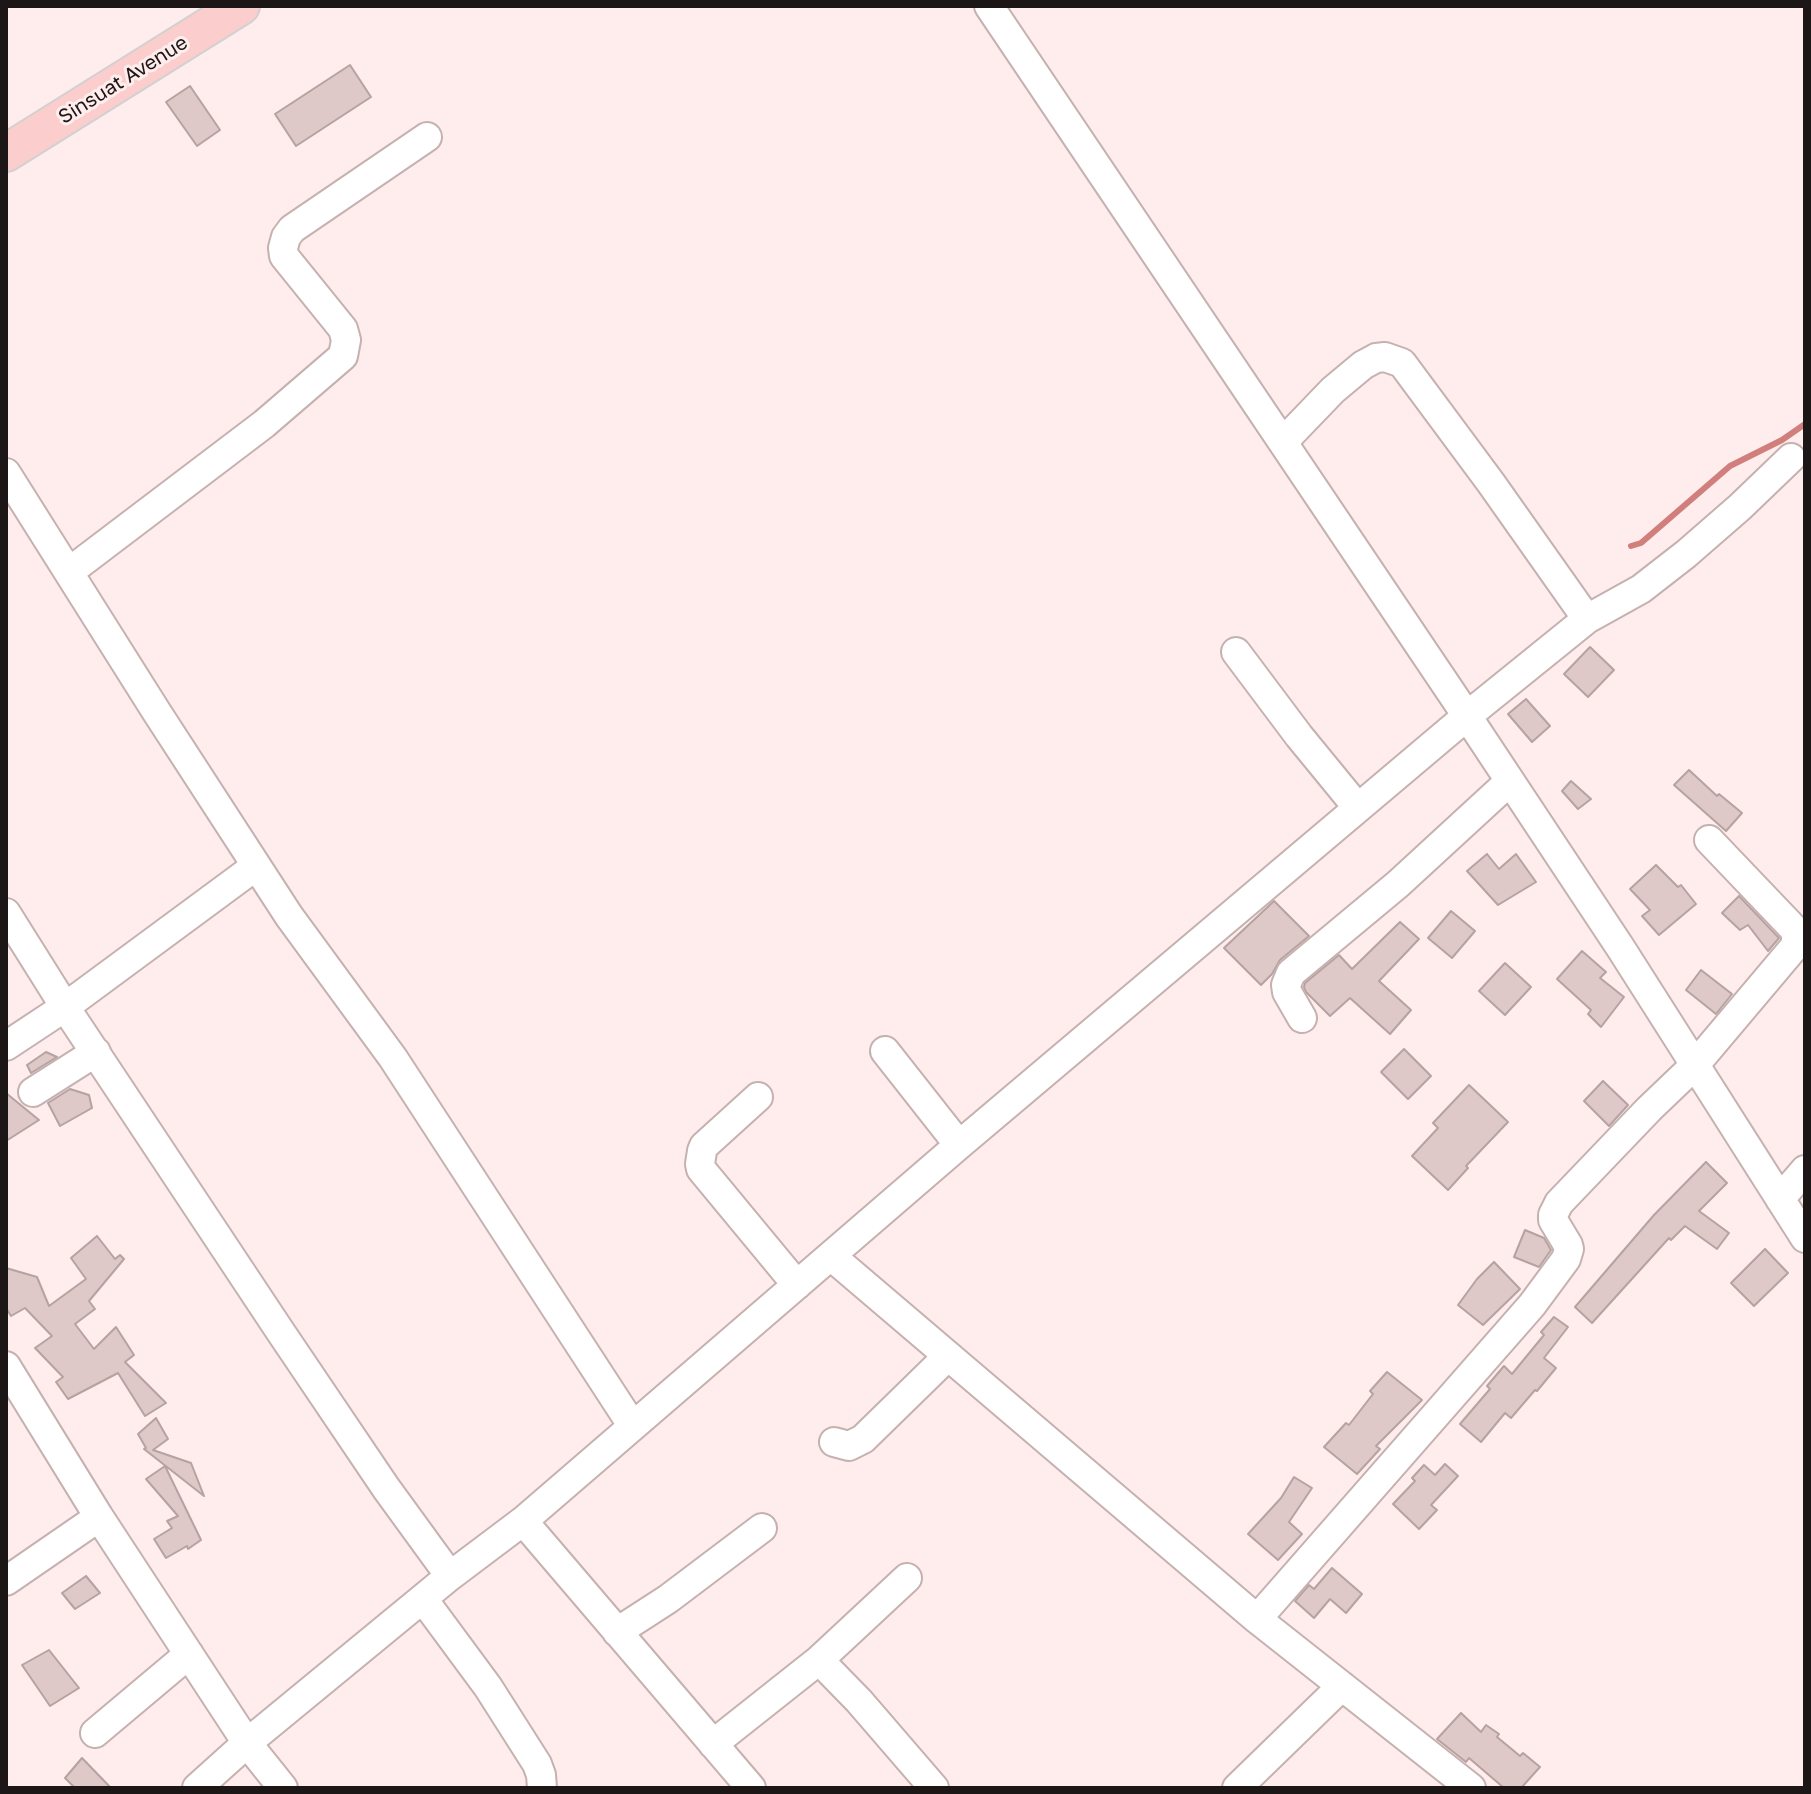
<!DOCTYPE html>
<html>
<head>
<meta charset="utf-8">
<style>
  body { margin:0 }
  #map { position:relative; width:1811px; height:1794px; overflow:hidden; background:#feedec; font-family:"Golos Text",sans-serif }
  canvas { display:block }
  .frame { position:absolute; inset:0; border:8px solid #1d1616; pointer-events:none }
</style>
</head>
<body>
<div id="map">
<canvas width="1811" height="1794"></canvas>
<div class="frame"></div>
</div>
<script>
const c = document.querySelector('canvas').getContext('2d');
c.lineJoin = 'round';
const toPath = rows => new Path2D(rows.map(r => 'M' + r).join(''));
function strokePath(path, color, width, dash) { c.strokeStyle = color; c.lineWidth = width; c.lineCap = dash ? 'butt' : 'round'; c.setLineDash(dash || []); c.stroke(path); }
function fill(path, color) { c.fillStyle = color; c.fill(path, 'evenodd'); }
function label(font, color, halo, rows, align = 'center') {
  c.font = font + ' "Golos Text",sans-serif'; c.lineWidth = 6; c.setLineDash([]); c.textBaseline = 'middle'; c.strokeStyle = halo; c.fillStyle = color; for (const [text, x, y, turn = 0] of rows) {
    c.save(); c.translate(x, y); c.rotate((+turn || 0) * Math.PI / 180); c.textAlign = isNaN(turn) ? turn : align; if (halo) c.strokeText(text, 0, 0); c.fillText(text, 0, 0); c.restore();
  }
}
const stream = toPath([
  [1631,546,1641,543,1730,466,1782,440,1805,424]
]);
const building = toPath([
  [350,65,371,97,296,146,275,114,350,65],
  [190,86,220,130,197,146,166,102,190,86],
  [1590,647,1614,670,1588,697,1564,674,1590,647],
  [1526,699,1550,726,1532,742,1508,714,1526,699],
  [1689,770,1717,796,1719,794,1742,813,1726,831,1674,785,1689,770],
  [1571,781,1591,799,1578,809,1562,791,1571,781],
  [1487,854,1499,869,1516,854,1536,882,1498,905,1467,871,1487,854],
  [1656,865,1678,887,1681,885,1696,904,1659,935,1642,916,1650,910,1630,889,1656,865],
  [1739,896,1779,938,1768,951,1748,925,1740,930,1722,913,1739,896],
  [1274,901,1309,936,1280,960,1272,974,1261,985,1224,948,1274,901],
  [1451,911,1475,931,1452,958,1428,938,1451,911],
  [1400,922,1419,939,1379,981,1411,1010,1390,1034,1350,998,1330,1016,1306,992,1304,987,1305,983,1339,955,1352,969,1400,922],
  [1582,951,1606,972,1600,978,1624,997,1601,1027,1588,1014,1591,1010,1557,979,1582,951],
  [1505,963,1531,987,1505,1015,1479,991,1505,963],
  [1701,970,1732,994,1716,1014,1686,990,1701,970],
  [1404,1049,1431,1076,1408,1099,1381,1072,1404,1049],
  [46,1052,57,1057,31,1073,27,1065,46,1052],
  [1603,1081,1628,1105,1609,1126,1584,1101,1603,1081],
  [1469,1085,1508,1122,1466,1166,1468,1168,1448,1190,1412,1156,1438,1128,1433,1123,1469,1085],
  [70,1089,89,1095,92,1108,60,1126,48,1103,70,1089],
  [6,1093,39,1120,6,1141,6,1093],
  [1706,1162,1727,1183,1699,1211,1729,1233,1717,1249,1685,1226,1671,1240,1669,1238,1592,1323,1575,1307,1654,1215,1706,1162],
  [1525,1230,1544,1238,1551,1250,1539,1267,1514,1257,1525,1230],
  [97,1236,115,1259,120,1255,124,1259,89,1301,95,1309,75,1324,94,1349,116,1327,134,1355,125,1362,166,1403,145,1416,118,1373,68,1399,56,1382,63,1377,35,1348,52,1336,25,1308,11,1316,6,1308,6,1268,37,1277,49,1306,86,1279,71,1258,97,1236],
  [1765,1249,1788,1273,1754,1306,1731,1283,1765,1249],
  [1494,1262,1520,1289,1483,1325,1458,1305,1477,1279,1494,1262],
  [1554,1317,1568,1327,1544,1358,1556,1368,1537,1391,1535,1390,1511,1418,1505,1413,1481,1442,1460,1424,1490,1389,1487,1386,1504,1366,1512,1374,1544,1335,1541,1332,1554,1317],
  [1387,1372,1422,1400,1376,1446,1380,1449,1357,1474,1324,1447,1346,1423,1349,1425,1373,1394,1370,1391,1387,1372],
  [156,1418,168,1439,153,1450,191,1463,204,1496,144,1449,146,1448,138,1434,156,1418],
  [1445,1464,1458,1476,1431,1505,1437,1510,1419,1529,1393,1504,1415,1481,1412,1478,1424,1465,1435,1475,1445,1464],
  [165,1466,201,1540,188,1549,187,1546,166,1558,154,1539,172,1528,167,1521,178,1516,146,1479,165,1466],
  [1294,1477,1312,1488,1289,1522,1302,1534,1278,1560,1248,1534,1281,1498,1294,1477],
  [1332,1568,1362,1594,1346,1613,1330,1599,1314,1618,1295,1601,1309,1585,1314,1589,1332,1568],
  [86,1576,100,1593,75,1609,62,1593,86,1576],
  [49,1650,79,1688,50,1706,22,1665,49,1650],
  [1461,1713,1481,1732,1486,1725,1499,1734,1497,1737,1520,1756,1523,1753,1540,1767,1521,1788,1504,1788,1469,1758,1466,1762,1437,1739,1461,1713],
  [82,1758,111,1788,75,1788,65,1778,82,1758]
]);
const minor = toPath([
  [989,6,1467,716,1620,947,1805,1238],
  [6,473,156,711,289,916,393,1058,632,1425],
  [69,572,264,424,343,356,346,340,343,329,284,256,283,248,286,237,292,229,427,137],
  [1587,619,1641,589,1686,554,1740,507,1791,458],
  [1236,652,1299,736,1358,808],
  [6,913,65,1007,280,1331,386,1488,450,1576],
  [1302,1018,1287,992,1286,985,1291,973,1398,884,1510,781],
  [6,1046,65,1007,256,866],
  [885,1051,959,1145],
  [33,1092,96,1052],
  [758,1097,704,1146,702,1151,700,1164,701,1169,797,1285],
  [1780,1199,1805,1170],
  [831,1256,1257,1619,1471,1788],
  [6,1366,99,1517,247,1743,283,1788],
  [834,1442,849,1446,863,1439,948,1356],
  [523,1521,751,1788],
  [6,1581,99,1517],
  [423,1599,488,1687,537,1764,541,1775,542,1788],
  [1257,1619,1532,1305,1566,1259,1569,1249,1568,1245,1553,1220,1553,1215,1559,1203,1649,1109,1694,1066,1796,945,1796,934,1793,928,1709,840],
  [617,1632,668,1599,762,1528],
  [819,1660,907,1578],
  [95,1733,189,1654],
  [713,1744,819,1660,859,1701,934,1788],
  [197,1788,247,1743,450,1576,523,1521,959,1145,1467,716,1587,619,1491,483,1402,363,1385,357,1376,358,1363,365,1333,390,1283,442],
  [1237,1788,1342,1686]
]);
const major = toPath([
  [6,153,241,6]
]);
const streetNames = [
  ["Sinsuat Avenue",123,80,-32]
];
strokePath(stream, '#d07f7d', 6);
fill(building, '#dec9c8');
strokePath(building, '#b5a2a1', 2);
strokePath(minor, '#c5b1b0', 32);
strokePath(major, '#d2d0d0', 40);
strokePath(minor, '#fff', 28);
strokePath(major, '#fbcecd', 36);
label('20px', '#1d1616', '#feedec', streetNames);
</script>
</body>
</html>
